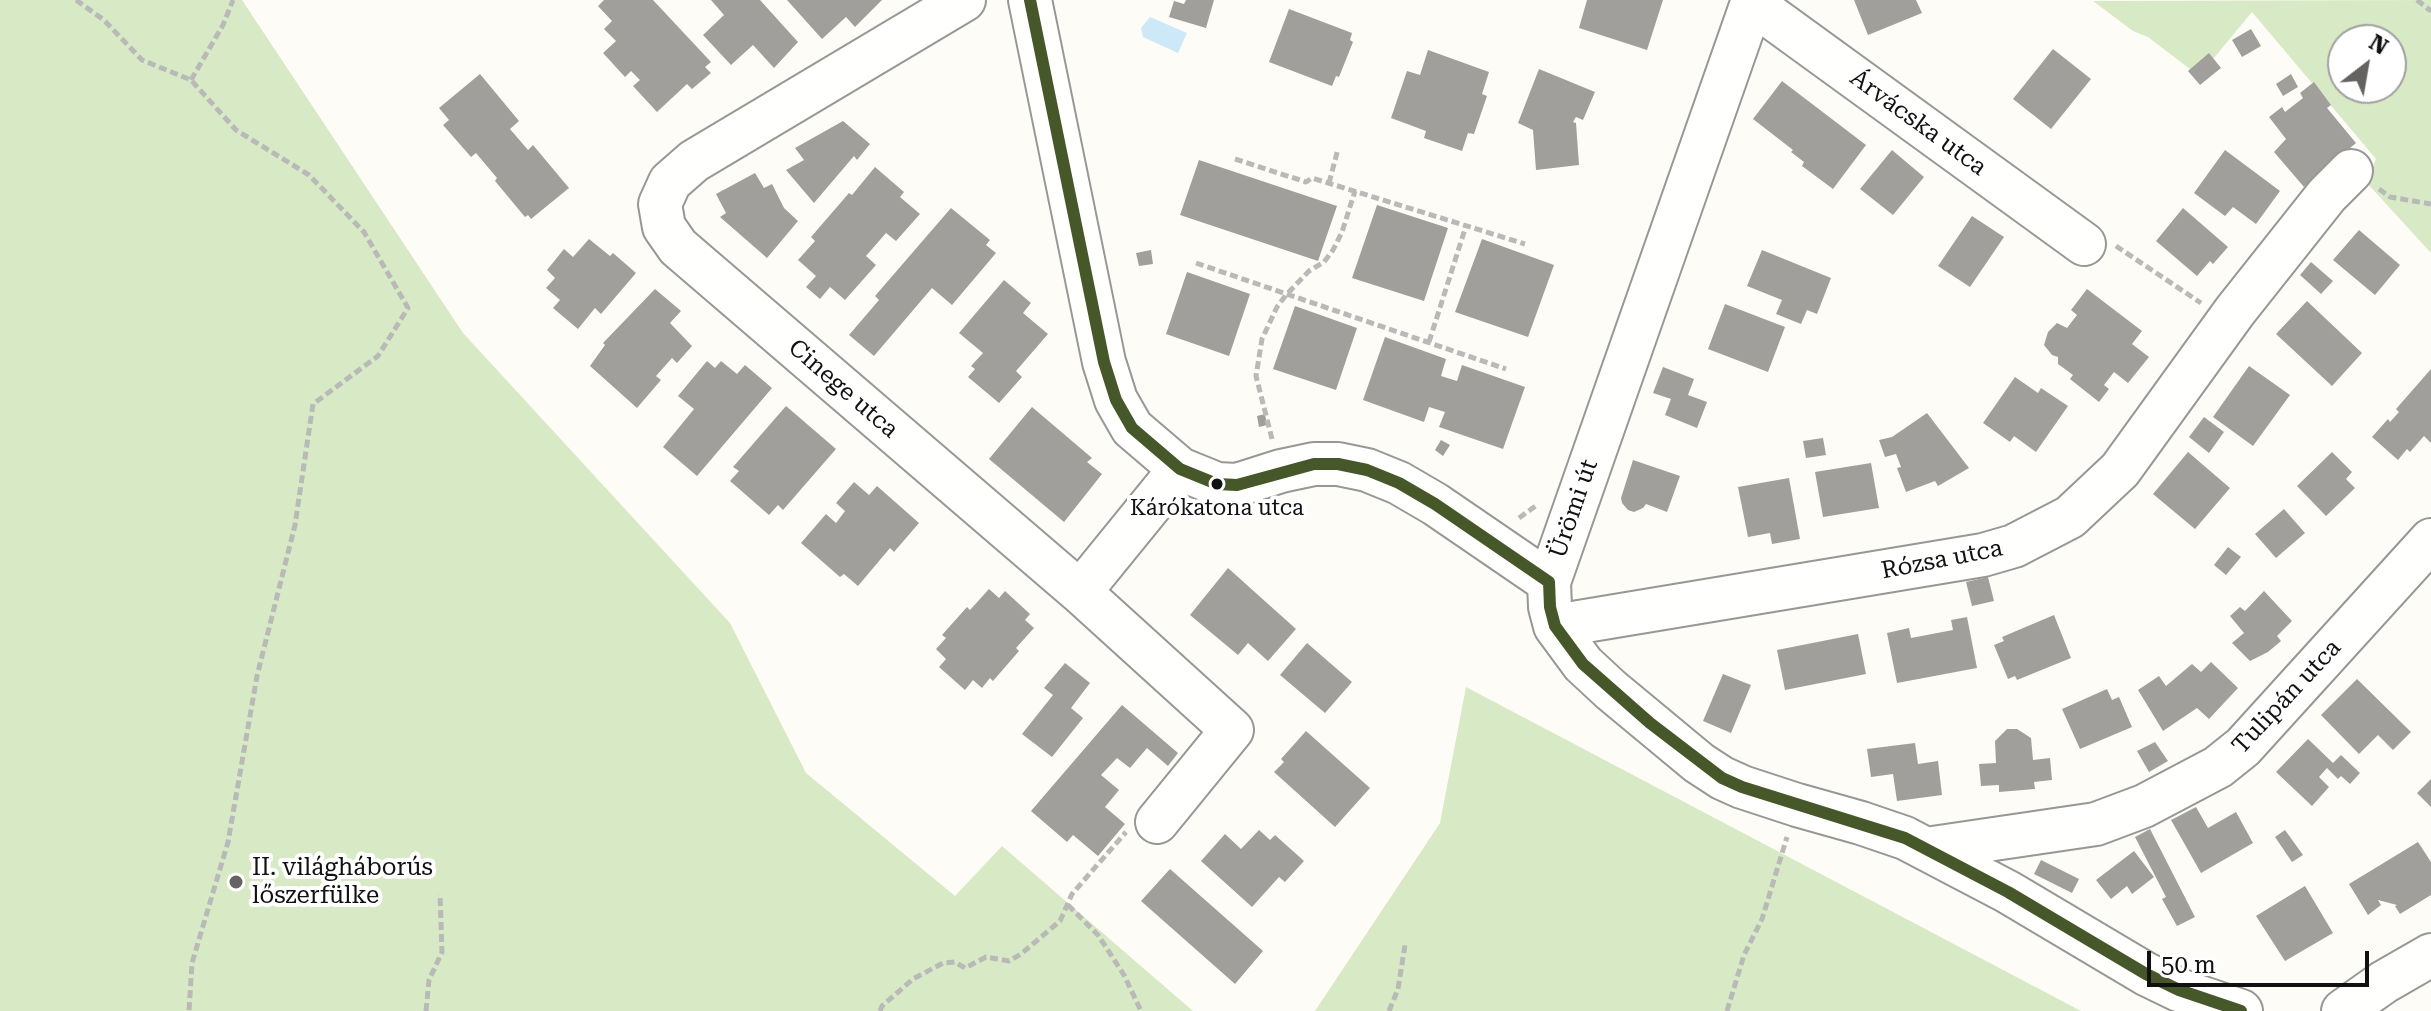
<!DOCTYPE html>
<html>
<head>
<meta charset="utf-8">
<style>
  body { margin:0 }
  #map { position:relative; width:2431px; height:1011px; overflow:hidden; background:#fdfcf7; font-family:"Roboto Serif",serif }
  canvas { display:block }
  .north { position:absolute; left:2327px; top:24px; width:80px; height:80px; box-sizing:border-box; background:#fff; border:2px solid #a0a0a0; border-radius:50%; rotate:31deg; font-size:22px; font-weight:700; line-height:32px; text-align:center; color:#111 }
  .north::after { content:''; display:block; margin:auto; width:28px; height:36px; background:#646362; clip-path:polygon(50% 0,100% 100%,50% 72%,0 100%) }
  .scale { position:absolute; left:2147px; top:951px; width:222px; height:36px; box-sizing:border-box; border:4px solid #111; border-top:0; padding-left:10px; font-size:24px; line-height:28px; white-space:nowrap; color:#111; -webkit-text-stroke:6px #fff; paint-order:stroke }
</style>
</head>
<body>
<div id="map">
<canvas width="2431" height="1011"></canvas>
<div class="north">N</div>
<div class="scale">50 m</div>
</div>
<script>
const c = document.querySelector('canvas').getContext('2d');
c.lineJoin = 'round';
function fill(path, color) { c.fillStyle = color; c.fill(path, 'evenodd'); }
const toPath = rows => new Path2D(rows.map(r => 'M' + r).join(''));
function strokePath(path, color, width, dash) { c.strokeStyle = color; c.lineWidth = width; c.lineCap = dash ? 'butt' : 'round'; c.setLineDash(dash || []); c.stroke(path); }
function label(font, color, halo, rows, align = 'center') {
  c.font = font + ' "Roboto Serif",serif'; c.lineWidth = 8; c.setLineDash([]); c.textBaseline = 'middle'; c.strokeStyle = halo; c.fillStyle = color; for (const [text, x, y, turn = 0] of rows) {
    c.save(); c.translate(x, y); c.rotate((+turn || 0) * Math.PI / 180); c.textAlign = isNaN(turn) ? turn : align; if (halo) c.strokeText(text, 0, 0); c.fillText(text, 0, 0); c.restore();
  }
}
const forest = toPath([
  [0,0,242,0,463,333,730,623,806,773,955,896,1002,846,1193,1011,0,1011],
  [2431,0,2431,253,2366,182,2376,159,2252,12,2199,76,2148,37,2133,31,2093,1],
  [2343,40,2391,40,2391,88,2343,88],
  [1466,687,2081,1011,1315,1011,1440,823]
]);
const water = toPath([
  [1150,17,1187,33,1178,53,1143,37,1141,28]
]);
const building = toPath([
  [604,0,653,0,711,62,705,67,711,73,692,89,687,84,657,112,633,86,640,80,631,71,625,77,603,53,616,41,604,29,612,21,598,6],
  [711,0,760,0,798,42,774,68,753,45,731,65,703,35,724,15],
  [787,0,882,0,855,27,846,17,822,39],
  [1186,0,1214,0,1206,28,1169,17,1174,1,1184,4],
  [1587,0,1663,0,1647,50,1579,28],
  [1854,0,1916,0,1922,13,1868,35],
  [1289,9,1352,33,1350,40,1353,42,1339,77,1336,76,1332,86,1269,62],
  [2251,29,2261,46,2242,57,2232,40],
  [2053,49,2091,79,2051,129,2013,99],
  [1428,50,1489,72,1482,94,1487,96,1474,134,1468,133,1462,151,1424,138,1426,131,1391,118,1407,71,1420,75],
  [2209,53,2221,68,2200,85,2188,71],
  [1539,69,1595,92,1583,120,1576,117,1573,122,1576,123,1579,165,1536,170,1533,130,1518,123],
  [480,74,519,121,510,129,528,150,533,145,569,188,531,219,528,215,525,217,495,181,497,178,476,153,471,157,443,125,449,120,439,108],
  [2291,74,2298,87,2283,96,2276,84],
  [1782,81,1866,145,1833,189,1802,166,1804,162,1791,152,1793,150,1753,119],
  [2314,82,2331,105,2327,108,2356,143,2304,187,2274,152,2286,139,2269,117,2282,107,2285,112,2303,98,2300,93],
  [843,121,870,144,857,160,854,156,814,203,786,170,804,160,795,148],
  [1892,150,1924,177,1893,215,1860,189],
  [2225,150,2280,191,2256,224,2233,207,2225,216,2194,193],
  [1199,160,1337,206,1318,261,1180,215],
  [875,167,904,192,900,197,920,214,896,241,886,233,866,256,876,265,845,300,830,287,820,299,806,287,816,276,798,260,815,241,811,237,849,193,852,195],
  [755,173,764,188,772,184,784,208,798,221,767,258,720,217,726,213,716,194],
  [1377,205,1448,228,1424,301,1352,278],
  [951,208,990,240,986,245,996,253,952,305,932,288,874,356,849,335,879,300,875,296],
  [2183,208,2228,247,2213,264,2210,261,2197,276,2156,241],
  [1972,216,2004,237,1970,287,1938,266],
  [2359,230,2400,265,2375,295,2333,260],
  [589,239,610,256,613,253,636,273,601,314,595,308,578,329,553,308,560,300,546,288,555,278,547,270,564,249,573,257],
  [1482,239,1554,265,1528,337,1455,312],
  [1151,250,1153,264,1139,266,1136,253],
  [1762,250,1831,278,1817,314,1807,310,1801,324,1776,314,1782,300,1747,286],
  [2311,262,2333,281,2321,294,2300,275],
  [1187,272,1250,294,1229,356,1166,334],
  [1004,280,1031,303,1023,313,1048,334,1016,371,1022,377,999,403,968,377,975,369,971,366,983,353,959,333],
  [655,289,681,311,670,323,692,346,677,363,672,358,656,376,661,380,637,408,590,366,605,345,603,343],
  [2087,289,2142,331,2132,344,2149,357,2128,383,2114,372,2104,385,2109,389,2099,402,2070,379,2073,375,2058,364,2058,357,2052,355,2044,345,2048,332,2057,323,2067,328,2077,315,2071,310],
  [2307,301,2362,353,2332,386,2276,334],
  [1725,304,1785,327,1768,372,1708,349],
  [1295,306,1357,328,1336,390,1273,369],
  [1385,337,1446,359,1441,376,1457,381,1462,365,1525,387,1503,449,1439,427,1445,412,1429,407,1424,422,1363,400],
  [707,361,715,368,721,361,737,374,745,365,772,388,697,476,663,447,694,409,678,396],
  [2249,366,2290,395,2253,446,2213,417],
  [1663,367,1694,379,1688,395,1707,402,1697,428,1665,415,1671,399,1653,393],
  [2431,369,2431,443,2424,436,2410,452,2407,449,2398,460,2372,437,2388,419,2390,422,2399,412,2396,409],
  [2015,377,2038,393,2041,388,2068,406,2036,452,2014,436,2010,442,1983,423],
  [786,406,836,449,783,510,778,505,769,515,730,481,739,471,733,467],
  [1032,407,1092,458,1087,462,1102,474,1064,522,989,459],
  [1927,413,1969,468,1938,486,1935,481,1906,492,1897,468,1901,467,1896,454,1885,457,1879,440,1892,437],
  [1265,414,1267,425,1259,427,1257,416],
  [2204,417,2224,432,2209,453,2189,437],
  [1823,438,1826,455,1806,458,1803,441],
  [1441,440,1450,445,1443,456,1435,450],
  [2188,452,2230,488,2195,529,2153,494],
  [2332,452,2352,472,2346,479,2355,488,2326,516,2297,486],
  [1633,460,1680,476,1667,512,1646,504,1643,508,1634,512,1628,510,1622,503,1621,498],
  [1871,463,1879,508,1823,517,1815,472],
  [1789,478,1800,539,1772,544,1770,533,1748,537,1738,487],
  [854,482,869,495,877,486,919,523,894,552,890,548,858,586,844,574,840,577,801,543,826,514,836,523,845,511,836,503],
  [2284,509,2305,533,2276,558,2255,534],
  [2228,547,2241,557,2226,575,2214,565],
  [1228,568,1296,629,1268,661,1248,643,1238,655,1190,615],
  [1988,577,1994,601,1972,606,1966,582],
  [989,589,999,598,1005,591,1030,614,1025,620,1034,628,1016,648,1019,651,993,681,990,678,982,688,973,680,965,690,939,667,946,659,936,649,946,638,942,635,967,607,970,610],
  [2264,591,2292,621,2277,636,2281,641,2268,652,2250,661,2232,643,2244,633,2230,616,2240,607,2245,611],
  [2054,615,2071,658,2017,680,2015,676,2008,679,1994,645,2004,641,2002,637],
  [1967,617,1977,668,1897,683,1887,633,1909,628,1911,638,1953,630,1951,620],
  [1858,634,1866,674,1785,690,1777,650],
  [1307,643,1352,682,1325,713,1280,675],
  [2211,662,2238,688,2209,719,2197,708,2163,731,2138,690,2159,676,2166,686,2192,664,2201,672],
  [1065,663,1090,683,1071,708,1083,718,1052,757,1022,734,1053,695,1044,688],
  [1723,674,1751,685,1731,733,1703,721],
  [2357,679,2411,732,2393,750,2378,735,2359,754,2321,715],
  [2107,689,2112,700,2119,697,2132,727,2080,749,2062,709],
  [1122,705,1178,753,1168,766,1147,748,1130,768,1117,758,1101,775,1119,790,1105,807,1125,824,1098,856,1073,835,1067,842,1031,811],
  [2007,729,2017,729,2031,738,2033,760,2050,758,2052,780,2034,782,2035,789,1999,792,1999,785,1981,786,1979,764,1996,763,1995,741],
  [1306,731,1370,788,1335,827,1274,772,1284,762,1281,759],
  [2308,739,2333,763,2341,755,2360,773,2350,784,2341,776,2338,779,2327,768,2319,777,2329,787,2312,806,2276,772],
  [2155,742,2168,761,2149,772,2137,751],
  [1915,743,1918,764,1938,761,1942,795,1897,801,1893,774,1871,777,1867,749],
  [2431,779,2431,807,2417,793],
  [2196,807,2208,828,2236,812,2253,843,2201,873,2171,820],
  [2150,829,2195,917,2177,926,2162,899,2166,897,2135,837],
  [1259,830,1270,840,1275,835,1304,861,1285,882,1279,877,1252,907,1201,861,1225,834,1241,849],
  [2285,830,2303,855,2292,862,2275,837],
  [2418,842,2431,862,2431,895,2400,914,2395,906,2397,905,2378,900,2381,905,2368,915,2349,884],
  [2134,851,2154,877,2132,894,2127,886,2111,899,2096,880],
  [2041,860,2079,879,2072,893,2034,874],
  [1170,869,1263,951,1235,984,1141,901],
  [2305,886,2333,933,2285,961,2256,916]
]);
const path = toPath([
  [76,0,104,20,142,60,191,80,236,130,309,175,364,232,408,308,378,356,313,404,295,525,257,676,228,842,192,963,189,1011],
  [2417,0,2431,11],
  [191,80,223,25,233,0],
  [1235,159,1306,182,1312,178,1525,244],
  [1329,183,1338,149],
  [2379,189,2390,197,2431,204],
  [2116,246,2201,303],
  [1196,263,1506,369],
  [1429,342,1466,226],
  [1272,439,1256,376,1262,339,1277,307,1286,295,1309,271,1324,262,1333,250,1342,232,1355,191],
  [1519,518,1537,505],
  [1068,905,1098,935,1124,975,1141,1011],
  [426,1011,429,980,442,952,440,894],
  [880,1011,882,1006,913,979,943,963,955,962,965,968,986,957,1009,961,1021,954,1060,921,1072,894,1126,832],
  [1389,1011,1398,989,1405,945],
  [1727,1011,1744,955,1762,919,1787,837]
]);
const minor = toPath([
  [964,0,694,161,670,182,660,204,664,227,678,247,1080,592,1232,730,1157,822],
  [1030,0,1104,362,1116,400,1132,428,1180,469,1217,484,1237,485,1281,471,1314,464,1338,464,1367,470,1399,483,1435,504,1549,582],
  [1753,0,1549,582,1550,607,1555,626,1583,664,1611,690,1699,763,1722,778,1742,787,1797,805,1861,823,1905,838,2008,892,2146,974,2179,990,2241,1011],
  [1752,3,2084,244],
  [1080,592,1180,469],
  [1555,626,1983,555,2014,546,2070,517,2120,470,2235,311,2327,195,2351,171],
  [1926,849,2096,824,2144,806,2218,767,2243,747,2431,540],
  [2343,1011,2384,982,2431,955]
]);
const bus1 = toPath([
  [1030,0,1104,362,1116,400,1132,428,1180,469,1217,484,1237,485,1314,464,1338,464,1367,470,1399,483,1435,504,1549,582],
  [1549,582,1550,607,1555,626,1583,664,1650,723,1722,778,1742,787,1905,838,2008,892,2146,974,2179,990,2241,1011]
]);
const markers = [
  [1217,484,7,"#111"],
  [236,882,8,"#646362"]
];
const busNames = [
  ["Kárókatona utca",1217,509]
];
const streetNames = [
  ["Árvácska utca",1918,123,36],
  ["Cinege utca",843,389,41],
  ["Ürömi út",1574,509,-71],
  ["Rózsa utca",1942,560,-11],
  ["Tulipán utca",2287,697,-47]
];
const poiNames = [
  ["II. világháborús",252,868],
  ["lőszerfülke",252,896]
];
fill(forest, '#d8eac5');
fill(water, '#cde8f7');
fill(building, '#a19f9c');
strokePath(minor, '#979795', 46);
strokePath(path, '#b9b9b8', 5, [8, 4]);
strokePath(minor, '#fffffe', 42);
strokePath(bus1, '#465729', 12);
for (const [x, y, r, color] of markers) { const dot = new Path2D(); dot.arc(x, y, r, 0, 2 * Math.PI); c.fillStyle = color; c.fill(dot); strokePath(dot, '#fff', 3); }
label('22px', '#111', '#fff', busNames);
label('24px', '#111', '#fff', streetNames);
label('24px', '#111', '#fff', poiNames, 'left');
</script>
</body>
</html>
